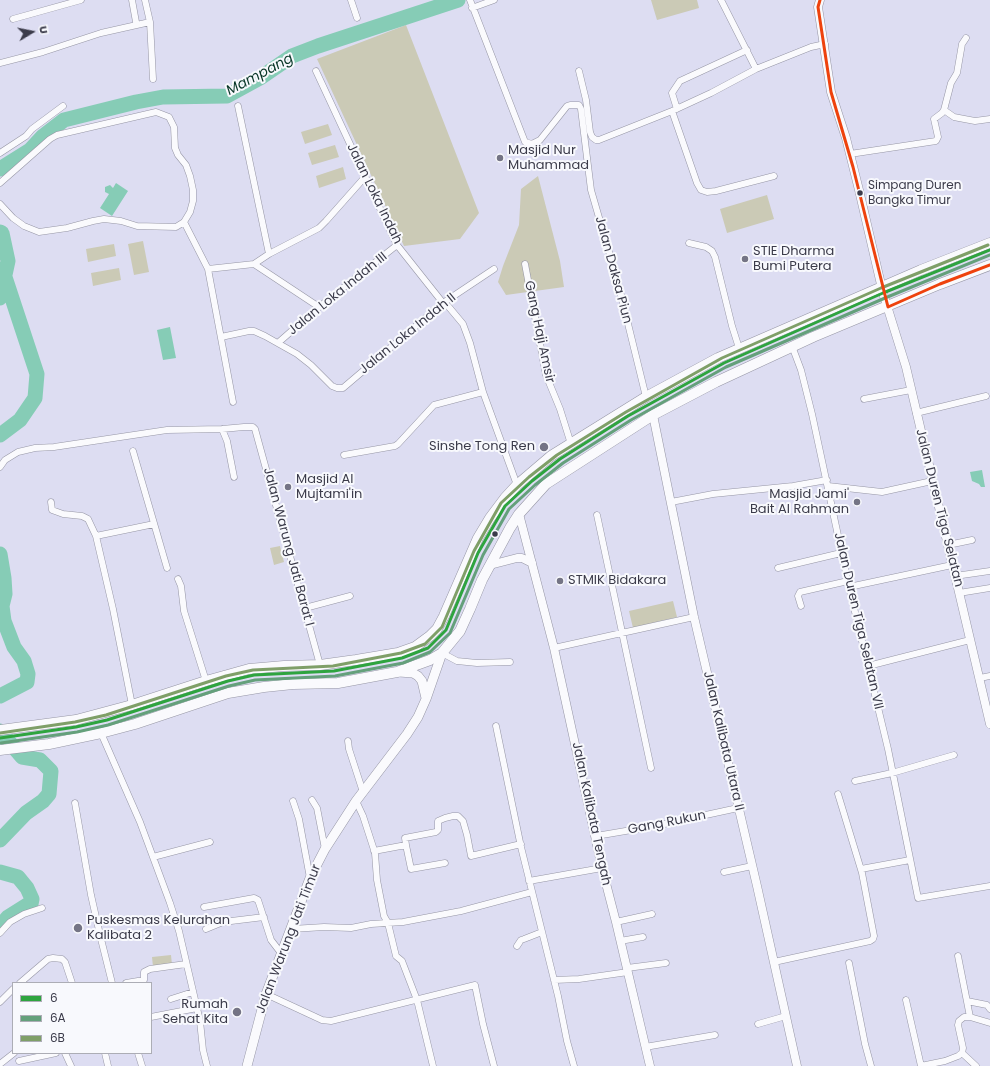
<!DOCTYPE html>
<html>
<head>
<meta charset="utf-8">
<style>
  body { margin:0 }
  #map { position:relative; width:990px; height:1066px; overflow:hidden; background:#ddddf2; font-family:Poppins,sans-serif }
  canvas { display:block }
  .legend { position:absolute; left:12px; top:982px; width:140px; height:72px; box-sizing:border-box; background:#f8f9fd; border:1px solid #acadb5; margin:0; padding:5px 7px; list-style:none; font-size:12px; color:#3b3b4a }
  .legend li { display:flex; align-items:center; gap:8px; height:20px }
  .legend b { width:20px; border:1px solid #acadb5 }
  .north { position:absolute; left:12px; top:12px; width:40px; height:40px; -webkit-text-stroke:3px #f8f9fd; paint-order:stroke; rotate:80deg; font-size:11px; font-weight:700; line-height:16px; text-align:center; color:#3b3b4a }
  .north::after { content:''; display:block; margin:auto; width:14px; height:18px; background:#3b3b4a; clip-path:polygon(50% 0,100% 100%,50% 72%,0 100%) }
</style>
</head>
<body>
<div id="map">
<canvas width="990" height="1066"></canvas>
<ul class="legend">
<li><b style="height:5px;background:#2ea43f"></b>6</li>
<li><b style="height:5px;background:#64a07b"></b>6A</li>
<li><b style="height:5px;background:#7f9f68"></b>6B</li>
</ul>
<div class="north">U</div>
</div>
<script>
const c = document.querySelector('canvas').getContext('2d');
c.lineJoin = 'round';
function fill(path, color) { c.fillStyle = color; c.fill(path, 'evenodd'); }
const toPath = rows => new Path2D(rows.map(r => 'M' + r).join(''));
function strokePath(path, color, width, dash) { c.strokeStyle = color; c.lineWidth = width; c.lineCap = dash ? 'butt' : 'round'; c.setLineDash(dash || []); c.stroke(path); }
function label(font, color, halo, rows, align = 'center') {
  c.font = font + ' Poppins,sans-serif'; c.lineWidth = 4; c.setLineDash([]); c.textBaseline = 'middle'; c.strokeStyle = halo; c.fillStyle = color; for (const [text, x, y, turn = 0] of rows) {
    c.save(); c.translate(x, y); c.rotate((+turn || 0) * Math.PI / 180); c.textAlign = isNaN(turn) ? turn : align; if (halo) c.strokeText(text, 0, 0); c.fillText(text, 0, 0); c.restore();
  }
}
const green = toPath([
  [651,0,697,0,699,8,657,20],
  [406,25,479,213,460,239,404,246,317,59],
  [328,124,332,135,305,144,301,132],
  [335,145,339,157,312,165,308,153],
  [343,167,346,179,319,188,316,176],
  [538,176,560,261,564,287,506,295,498,282,503,266,519,225,521,189],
  [767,195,774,219,727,233,720,209],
  [143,241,149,272,134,275,128,244],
  [114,244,116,256,88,262,86,249],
  [119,268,121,280,93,286,91,273],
  [280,546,284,562,274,565,270,548],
  [673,601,677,617,633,628,629,611],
  [171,955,172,965,153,967,152,957]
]);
const water = toPath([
  [116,183,128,191,112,216,100,208,109,194,105,192,105,187,110,185,113,188],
  [170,327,176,358,163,360,157,330],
  [982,470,985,487,981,487,979,484,972,481,970,472]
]);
const river = toPath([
  [0,169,30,150,42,137,64,120,136,102,163,97,227,96,260,78,292,56,318,46,458,0],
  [0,232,2,233,8,261,0,298],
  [0,435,20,420,35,398,37,374,5,277],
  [0,554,4,578,5,594,2,606,4,621,14,647,24,661,28,674,27,682,0,696],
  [0,731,22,757,40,760,51,771,49,794,43,801,26,813,0,840],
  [0,872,18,877,27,888,32,899,31,904,27,905,8,917,0,926]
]);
const minor = toPath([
  [132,0,136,22],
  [145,0,150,22,153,79],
  [351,0,357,18],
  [470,0,525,142,532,144,540,140,567,106,570,105,579,105,581,109,591,190,618,283,646,397],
  [721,0,756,69],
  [472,8,494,0],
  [13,19,81,0],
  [0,63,43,52,101,33,150,22],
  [316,71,397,245,443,303,448,306,463,324,470,343,483,392,517,485],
  [579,71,586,100,590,132,592,137,596,140,599,140,672,111,711,93,756,69,811,47,825,44],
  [238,106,269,254],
  [677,109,672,93,680,81,747,50],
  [944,110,954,117,959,118,975,121,990,119],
  [672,111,697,183,701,190,707,192,716,191,774,176],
  [0,153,26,136,32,129,63,106],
  [850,154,936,141,938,137,934,119,942,113,944,110,951,83,957,73,962,44,966,38],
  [0,183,50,139,57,135,156,112,169,117,174,127,175,148,178,155,186,165,190,176,193,190,193,201,190,212,184,222,176,227,137,226,121,221,104,219,93,221,67,228,39,232,24,226,13,218,0,204],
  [184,222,208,269,233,402],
  [689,243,706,247,712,251,715,257,732,326,739,348],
  [254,264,319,307],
  [525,264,546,375,560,409,571,444],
  [208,269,254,264,269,254,319,228,326,221,365,177],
  [221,337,249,331,254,331,265,336,297,354,311,365,332,386,337,388,343,388,443,303,494,269],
  [279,342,319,307,397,245],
  [792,346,801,370,812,414,849,587,888,749,918,898,990,886],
  [864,399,911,390],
  [916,413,986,396],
  [222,429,227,441,234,477],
  [133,451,167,568],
  [344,455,395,446,398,444,434,405,483,392],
  [0,467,5,460,18,452,35,448,54,447,167,430,222,429,244,427,253,427,255,429,320,665],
  [828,486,882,492,932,481],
  [51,502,52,510,63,514,82,516,88,519,96,536,113,609,132,705],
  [671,502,713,494,793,486,827,480],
  [597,515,651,768],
  [96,536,154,524],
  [948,545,972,540],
  [778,568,841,553],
  [955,576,990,571],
  [178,579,181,586,184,611,206,681],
  [849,587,952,565],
  [959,593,990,588],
  [801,606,798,596,800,592,848,581],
  [305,608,350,596],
  [554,648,694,617],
  [442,653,457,661,477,663,510,662],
  [868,666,970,640],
  [980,678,990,676],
  [496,726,521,847,558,996,567,1041,574,1066],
  [101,733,140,822,170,903,179,931,200,1021,203,1050,207,1066],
  [348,741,349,749,363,792],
  [855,781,892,773,954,755],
  [312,800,317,808,325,849],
  [293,801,299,819,310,878],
  [356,801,363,816,375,853,377,880,384,916,388,923,396,956,402,961,417,1000,433,1066],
  [75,803,91,895,101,939,112,983],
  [596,836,655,826,738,808],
  [406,845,411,869,445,863],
  [374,851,406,845,405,838,436,832,438,830,438,821,445,818,453,816,458,816,463,821,467,835,471,856,521,844],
  [153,857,210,842],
  [861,869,910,860],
  [724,872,752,866],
  [529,881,602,868],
  [204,907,254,898,258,900,271,940,281,953],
  [616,922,652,914],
  [206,929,223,922,264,917],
  [292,929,324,927,351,928,371,924,403,922,461,911,532,892],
  [0,933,10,922,24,914,42,908],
  [620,941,643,937],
  [517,946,521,940,524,939,542,932],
  [958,956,970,1017],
  [774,962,870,941,873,939,874,936,862,873,838,794],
  [849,963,865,1044,871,1066],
  [627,968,666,963],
  [554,980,579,979,628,972],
  [20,983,48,959,53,958,62,959,65,962,72,983],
  [126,983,144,980,144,972,150,969,186,964],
  [266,994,322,1020,331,1021,475,985,483,1024,494,1066],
  [171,999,193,992],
  [906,1000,921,1066],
  [967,1001,987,1005,990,1009],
  [0,1002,13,989],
  [151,1017,197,1008],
  [758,1024,786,1016],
  [645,1047,715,1035],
  [65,1053,71,1066],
  [105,1053,108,1066],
  [138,1053,142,1066],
  [962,1053,976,1066],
  [19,1061,56,1053],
  [0,1064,14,1053],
  [921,1066,945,1061,958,1056,962,1053,963,1048,958,1025,959,1021,964,1017,970,1017,990,1023]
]);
const tertiary = toPath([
  [820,0,818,7,831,92,846,138,859,190,883,293,906,367,990,724],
  [653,415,694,617,757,886,797,1066],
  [519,514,554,648,602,868,616,922,650,1066],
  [490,565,517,558,522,558,532,563]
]);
const secondary = toPath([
  [399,672,413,673,418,676,422,681,426,698],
  [247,1066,266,994,310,878,325,849,356,801,407,734,418,717,426,699,442,653]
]);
const primary = toPath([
  [0,730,76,720,132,705,206,681,249,669,284,666,320,665,356,660,398,653,415,647,430,636,437,629,444,616,478,538,490,518,505,498,517,485,551,456,646,397,718,358,921,270,990,243],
  [0,750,49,744,101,733,135,724,228,693,264,687,293,684,338,683,397,672,430,660,442,653,460,631,470,609,482,580,510,528,519,514,546,484,653,415,716,382,813,337,940,284,990,265]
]);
const bus1 = toPath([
  [0,738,76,727,107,720,228,681,254,675,334,671,402,658,428,648,446,630,478,553,505,506,532,481,560,459,628,416,724,363,883,293,990,250]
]);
const bus2 = toPath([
  [1,743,77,732,108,725,229,686,255,680,335,676,403,663,430,652,450,633,483,555,509,509,535,485,563,463,631,420,726,367,885,298,990,255]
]);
const bus3 = toPath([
  [0,733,75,722,106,715,226,676,253,670,333,666,401,653,425,644,442,627,474,551,501,503,529,477,557,455,626,412,722,358,881,288,988,245]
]);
const bus4 = toPath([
  [820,0,818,7,831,92,853,167,888,307,940,284,990,265]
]);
const markers = [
  [500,158,4,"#747485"],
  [860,193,3.5,"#3b3b4a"],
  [745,259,4,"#747485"],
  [544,447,5,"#747485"],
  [288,487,4,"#747485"],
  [857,502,4,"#747485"],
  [495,534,3.5,"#3b3b4a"],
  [560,581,4,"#747485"],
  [78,928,5,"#747485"],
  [237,1012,5,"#747485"]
];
const busNames = [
  ["Simpang Duren",868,186],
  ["Bangka Timur",868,201]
];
const poiNames = [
  ["Masjid Nur",508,151],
  ["Muhammad",508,166],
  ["STIE Dharma",753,252],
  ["Bumi Putera",753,267],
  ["Sinshe Tong Ren",535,447,"right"],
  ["Masjid Al",296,480],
  ["Mujtami'in",296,495],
  ["Masjid Jami'",849,495,"right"],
  ["Bait Al Rahman",849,510,"right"],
  ["STMIK Bidakara",568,581],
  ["Puskesmas Kelurahan",87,921],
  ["Kalibata 2",87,936],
  ["Rumah",228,1005,"right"],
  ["Sehat Kita",228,1020,"right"]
];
const streetNames = [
  ["Jalan Loka Indah",374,194,64],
  ["Jalan Daksa Piun",613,270,75],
  ["Jalan Loka Indah III",338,294,-39],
  ["Gang Haji Amsir",539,332,78],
  ["Jalan Loka Indah II",408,334,-39],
  ["Jalan Duren Tiga Selatan",939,508,76],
  ["Jalan Warung Jati Barat I",288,547,75],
  ["Jalan Duren Tiga Selatan VII",858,621,77],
  ["Jalan Kalibata Utara II",723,741,77],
  ["Jalan Kalibata Tengah",591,814,78],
  ["Gang Rukun",667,823,-11],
  ["Jalan Warung Jati Timur",289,939,-69]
];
const waterNames = [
  ["Mampang",260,75,-28]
];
fill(green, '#cbcab6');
fill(water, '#86ccb6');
strokePath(river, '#86ccb6', 15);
strokePath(minor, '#9696a5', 7);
strokePath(tertiary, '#9696a5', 9);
strokePath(secondary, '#9696a5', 10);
strokePath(primary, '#9696a5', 11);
strokePath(minor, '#fafafd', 6);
strokePath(tertiary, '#fafafd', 8);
strokePath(secondary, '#fafafd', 9);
strokePath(primary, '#fafafd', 10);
strokePath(bus1, '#2ea43f', 3);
strokePath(bus2, '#64a07b', 3);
strokePath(bus3, '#7f9f68', 3);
strokePath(bus4, '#ee420d', 3);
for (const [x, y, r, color] of markers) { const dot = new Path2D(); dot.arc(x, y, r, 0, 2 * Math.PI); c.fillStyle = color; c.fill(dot); strokePath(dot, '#f8f9fd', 1.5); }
label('12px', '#3b3b4a', '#f8f9fd', busNames, 'left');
label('13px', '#3b3b4a', '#f8f9fd', poiNames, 'left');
label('13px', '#3b3b4a', '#f8f9fd', streetNames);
label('italic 14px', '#083627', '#f8f9fd', waterNames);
</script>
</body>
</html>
